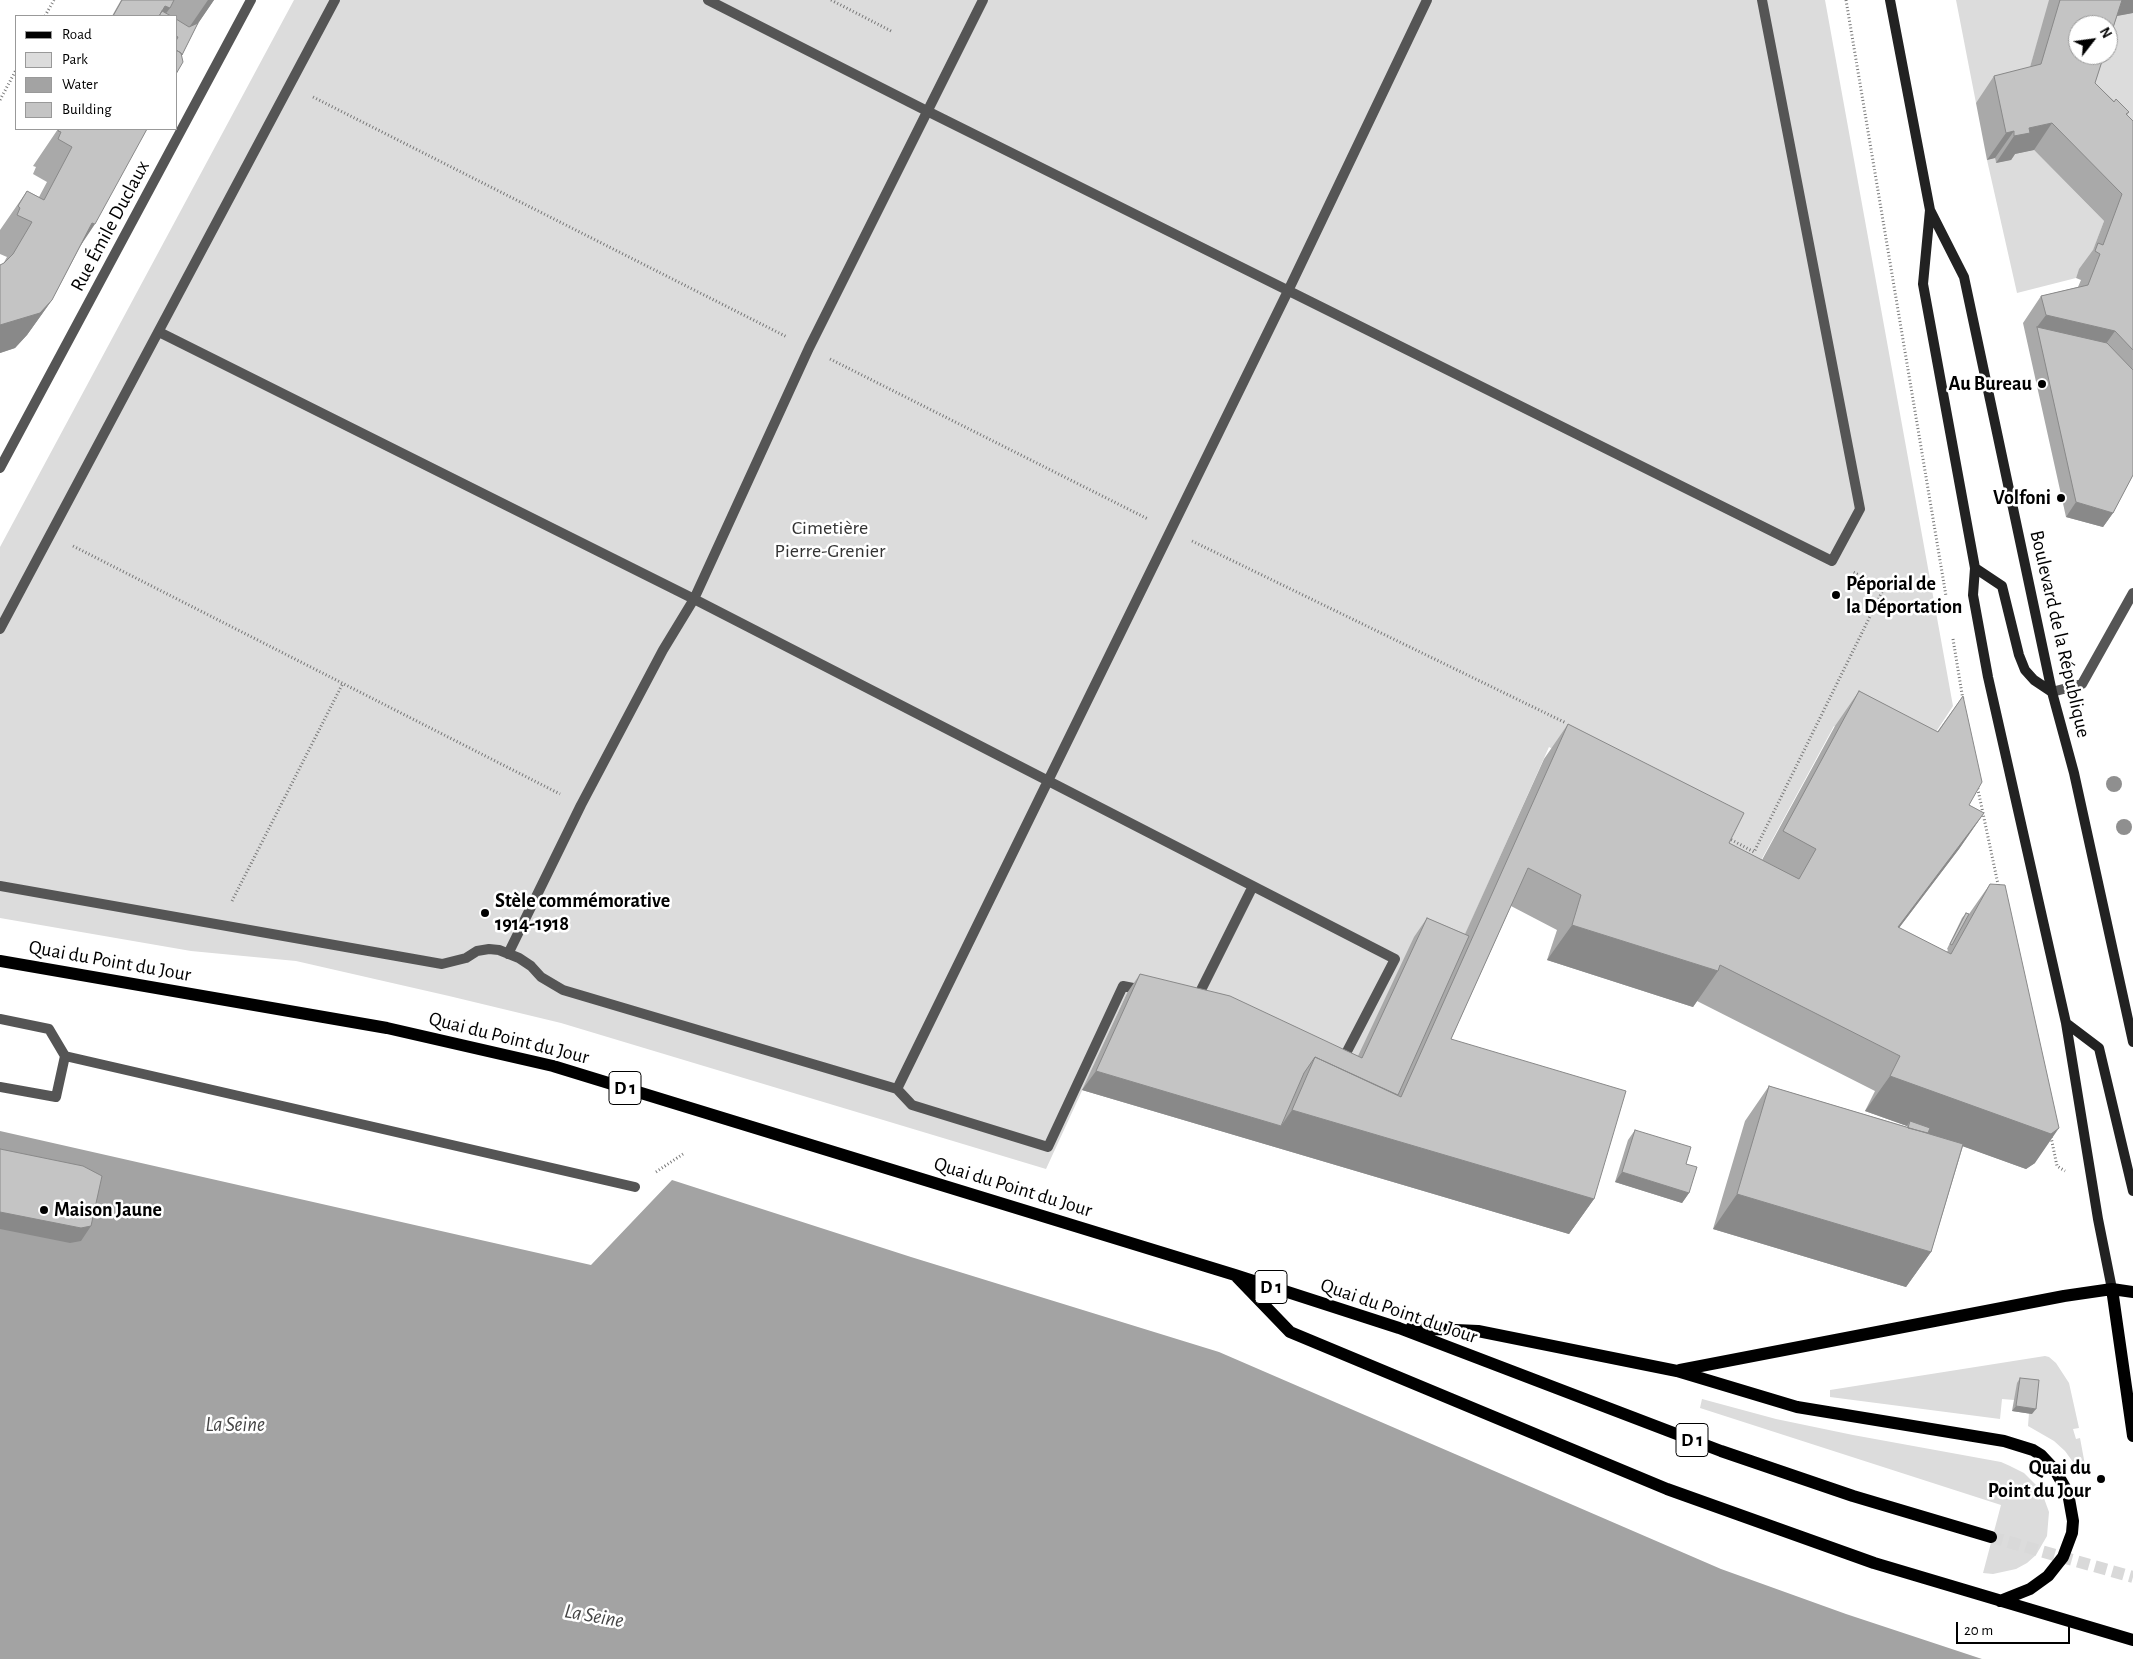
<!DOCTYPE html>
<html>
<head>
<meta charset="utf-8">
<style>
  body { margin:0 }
  #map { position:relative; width:2133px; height:1659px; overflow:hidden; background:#fff; font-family:"Alegreya Sans",sans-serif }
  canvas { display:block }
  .legend { position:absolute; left:15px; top:15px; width:162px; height:115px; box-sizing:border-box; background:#fff; border:1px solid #999; margin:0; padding:6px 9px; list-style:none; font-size:15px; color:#000 }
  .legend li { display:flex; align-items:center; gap:10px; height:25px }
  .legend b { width:25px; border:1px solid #999 }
  .north { position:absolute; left:2068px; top:15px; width:50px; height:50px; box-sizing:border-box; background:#fff; border:1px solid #999; border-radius:50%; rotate:60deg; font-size:14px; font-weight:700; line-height:20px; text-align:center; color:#000 }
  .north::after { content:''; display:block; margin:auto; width:18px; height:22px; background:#000; clip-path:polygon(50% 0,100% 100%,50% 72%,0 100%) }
  .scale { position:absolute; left:1956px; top:1622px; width:114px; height:22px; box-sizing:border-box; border:2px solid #000; border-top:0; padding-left:6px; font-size:15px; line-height:18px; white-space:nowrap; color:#000; -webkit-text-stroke:4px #fff; paint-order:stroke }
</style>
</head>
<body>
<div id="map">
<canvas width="2133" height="1659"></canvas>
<ul class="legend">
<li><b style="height:6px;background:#000"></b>Road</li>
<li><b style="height:14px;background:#dcdcdc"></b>Park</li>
<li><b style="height:14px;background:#a3a3a3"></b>Water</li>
<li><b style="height:14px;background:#c4c4c4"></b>Building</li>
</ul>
<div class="north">N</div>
<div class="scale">20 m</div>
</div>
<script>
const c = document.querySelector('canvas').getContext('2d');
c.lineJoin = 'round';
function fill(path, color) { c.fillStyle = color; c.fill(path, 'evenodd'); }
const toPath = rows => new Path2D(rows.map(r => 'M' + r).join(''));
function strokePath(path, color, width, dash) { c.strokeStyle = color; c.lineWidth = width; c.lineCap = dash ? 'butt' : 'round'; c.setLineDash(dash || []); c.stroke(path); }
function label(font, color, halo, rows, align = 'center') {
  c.font = font + ' "Alegreya Sans",sans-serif'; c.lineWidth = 5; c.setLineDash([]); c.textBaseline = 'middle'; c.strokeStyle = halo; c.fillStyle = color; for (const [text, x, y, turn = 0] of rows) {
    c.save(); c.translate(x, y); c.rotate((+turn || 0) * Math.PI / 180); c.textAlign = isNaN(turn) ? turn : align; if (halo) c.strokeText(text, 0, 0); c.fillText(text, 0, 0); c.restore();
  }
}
const green = toPath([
  [294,0,1825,0,1953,706,1913,767,1834,726,1758,866,1549,747,1456,955,1348,1077,1127,993,1046,1169,561,1023,449,996,296,961,191,951,0,918,0,547],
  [1956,0,2050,0,2023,91,1976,103],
  [2133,13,2133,166,2097,126,2094,55,2108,55,2108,25,2106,18],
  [2034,150,2104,221,2085,272,2079,270,2076,278,2017,293,1987,160,1995,158,1996,163,2011,160,2011,155],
  [2045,1356,2049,1357,2056,1363,2069,1383,2079,1428,2073,1429,2076,1439,2080,1438,2085,1465,2078,1469,2065,1451,2054,1441,2028,1426,2029,1413,2032,1413,2014,1400,2002,1399,2000,1419,1830,1397,1830,1390],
  [1702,1399,1776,1419,1853,1435,2001,1462,2010,1466,2024,1473,2041,1490,2049,1512,2047,1536,2036,1555,2027,1563,2016,1569,1993,1574,1983,1573,2001,1505,1700,1408]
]);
const water = toPath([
  [0,1131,591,1265,672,1180,911,1257,1219,1352,1721,1569,1846,1614,1982,1659,0,1659]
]);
const primaryTunnel = toPath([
  [1991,1537,2133,1577]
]);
const path = toPath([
  [831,0,893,32],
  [1846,0,1946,596],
  [45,16,54,0],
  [313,97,787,337],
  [0,100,16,70],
  [830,359,1148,519],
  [1192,541,1566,723],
  [73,546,560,794],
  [1953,639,1963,700],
  [1977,785,1999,889],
  [1728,838,1754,852,1884,588,1853,572],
  [232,901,343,683],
  [2051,1137,2057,1166,2065,1171],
  [656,1172,683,1154]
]);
const service = toPath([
  [708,0,927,111,1832,561,1860,509,1762,0],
  [159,332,694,599,1395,959,1342,1061],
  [0,629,335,0],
  [0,886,442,964,466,958,477,951,489,949,499,950,519,958,531,966,541,977,563,990,897,1089,912,1105,1048,1147,1123,986,1143,990],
  [508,954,581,805,663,650,694,599,809,348,983,0],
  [1195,1002,1253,886],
  [0,1019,49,1029,65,1056,635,1187],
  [0,1087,56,1097,65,1056],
  [897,1089,1288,291,1427,0]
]);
const minor = toPath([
  [0,468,251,0],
  [2052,692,2082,684,2133,593]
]);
const secondary = toPath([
  [1890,0,1930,210,1964,277,2052,692,2074,773,2133,1042],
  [1930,210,1923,284,1975,568,1973,595,1988,677,2066,1023,2098,1219,2112,1289],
  [1975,568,2002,586,2019,655,2025,670,2034,680,2052,692],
  [2066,1023,2099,1048,2133,1191]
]);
const primary = toPath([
  [0,961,387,1028,553,1066,1235,1275,1399,1328,1721,1451,1853,1496,1991,1537],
  [1237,1277,1290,1332,1667,1489,1874,1563,2133,1640],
  [2112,1289,2133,1436],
  [1411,1328,1478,1331,1677,1371,1797,1407,2004,1441,2033,1450,2041,1455,2055,1470,2068,1493,2073,1521,2072,1533,2063,1557,2048,1576,2030,1589,2000,1601],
  [1680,1370,2064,1296,2112,1289,2133,1292]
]);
const trees = [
  [2114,784],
  [2124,827]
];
const wall = toPath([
  [121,0,214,0,198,23,182,55,176,74,176,16,112,16],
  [2049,0,2133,0,2133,13,2117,16,2095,83,2114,101,2129,112,2127,115,2133,121,2133,475,2113,513,2103,527,2066,517,2023,323,2041,296,2078,287,2081,280,2076,278,2079,269,2093,250,2104,221,2034,150,2015,154,2011,160,1996,163,1995,158,1987,160,1976,103,1994,76,2030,67],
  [58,129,147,129,81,245,52,300,27,335,15,348,0,353,0,265,3,264,7,257,0,254,0,230,27,191,39,197,47,182,33,174,36,167,33,166],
  [1859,691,1937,732,1963,696,1969,805,1984,813,1959,849,1899,928,1947,952,1948,950,1947,949,1962,918,1966,913,1969,914,1990,884,2035,1163,2026,1169,1963,1146,1931,1252,1906,1287,1713,1229,1745,1121,1769,1086,1907,1127,1907,1126,1865,1111,1875,1091,1697,1001,1693,1007,1547,960,1557,930,1511,906,1451,1039,1594,1199,1569,1234,1082,1090,1127,993,1140,974,1358,1056,1414,937,1427,918,1465,934,1544,759,1568,724,1729,843,1762,860,1835,726],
  [1635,1130,1686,1164,1689,1193,1682,1203,1615,1182,1628,1140],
  [2020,1378,2032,1414,2012,1411,2017,1383]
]);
const shadedWall = toPath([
  [208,0,214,0,195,28,186,32],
  [2118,0,2133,0,2133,13,2106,18],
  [165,6,170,8,164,16,158,16],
  [2052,123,2034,150,2015,154,2011,160,1996,163,2014,136,2029,128],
  [2014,131,1995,158,1987,160,2006,133],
  [92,223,95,224,71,260],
  [52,300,27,335,15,348,0,353,0,325],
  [2046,315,2115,331,2096,358,2037,327],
  [2076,502,2113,513,2103,527,2066,517],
  [1984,813,1959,849,1873,962,1898,927],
  [1572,925,1718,971,1693,1007,1547,960],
  [1096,1071,1281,1126,1292,1110,1594,1199,1569,1234,1082,1090],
  [1890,1076,2059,1128,2035,1163,2026,1169,1909,1127,1910,1121,1907,1126,1865,1111],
  [1622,1172,1689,1193,1682,1203,1615,1182],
  [1737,1194,1931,1252,1906,1287,1713,1229],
  [0,1212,91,1226,81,1241,70,1243,0,1229],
  [2016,1406,2036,1409,2032,1414,2012,1411]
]);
const building = toPath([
  [122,0,174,0,170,8,165,6,159,16,113,16,122,0],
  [2060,0,2122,0,2108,43,2108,25,2078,25,2078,55,2104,55,2095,83,2114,102,2116,99,2129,112,2126,114,2133,121,2133,350,2115,331,2046,315,2041,296,2088,285,2100,254,2095,251,2098,243,2103,245,2122,194,2052,123,2029,128,2030,133,2014,136,2014,131,2006,133,1994,76,2041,64,2060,0],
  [162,11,171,16,159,16,162,11],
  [176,19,189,27,198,23,182,55,181,53,176,50,176,41,178,37,176,36,176,19],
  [176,50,181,53,183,62,176,74,176,50],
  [59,129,147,129,95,224,92,223,52,300,40,313,0,325,0,265,4,263,13,254,32,222,17,215,20,208,18,206,27,191,44,200,72,147,58,139,61,132,58,131,59,129],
  [2037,327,2107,343,2133,370,2133,475,2113,513,2076,502,2037,327],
  [1859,691,1938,732,1963,696,1982,782,1969,805,1984,813,1898,927,1951,954,1990,884,2005,885,2059,1128,2051,1134,1890,1076,1900,1056,1720,965,1718,971,1572,925,1581,895,1528,868,1451,1039,1626,1091,1594,1199,1292,1110,1315,1057,1401,1097,1568,724,1744,813,1729,843,1799,879,1816,849,1783,831,1859,691],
  [1966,913,1969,914,1952,945,1950,944,1966,913],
  [1427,918,1469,936,1398,1095,1315,1057,1304,1073,1281,1126,1096,1071,1140,974,1230,996,1362,1058,1427,918],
  [1769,1086,1963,1144,1931,1252,1737,1194,1769,1086],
  [1910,1121,1930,1128,1928,1133,1908,1128,1910,1121],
  [1635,1130,1691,1147,1686,1164,1697,1167,1689,1193,1622,1172,1635,1130],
  [0,1149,83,1166,102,1176,91,1226,81,1228,0,1212,0,1149],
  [2020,1378,2039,1380,2036,1409,2016,1406,2020,1378]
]);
const markers = [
  [2042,384,5,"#000"],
  [2061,498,5,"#000"],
  [1836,595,5,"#000"],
  [485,913,5,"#000"],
  [44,1210,5,"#000"],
  [2101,1479,5,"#000"]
];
const shields = [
  [625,1088,32],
  [1271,1287,32],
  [1692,1440,32]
];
const shieldNames = [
  ["D 1",625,1088],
  ["D 1",1271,1287],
  ["D 1",1692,1440]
];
const streetNames = [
  ["Rue Émile Duclaux",110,226,-62],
  ["Boulevard de la République",2060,634,77],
  ["Quai du Point du Jour",110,961,10],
  ["Quai du Point du Jour",509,1038,14],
  ["Quai du Point du Jour",1013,1187,17],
  ["Quai du Point du Jour",1399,1311,19]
];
const poiNames = [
  ["Au Bureau",2032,384],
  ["Volfoni",2051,498],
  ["Péporial de",1846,584,"left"],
  ["la Déportation",1846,607,"left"],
  ["Stèle commémorative",495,901,"left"],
  ["1914-1918",495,924,"left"],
  ["Maison Jaune",54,1210,"left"],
  ["Quai du",2091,1468],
  ["Point du Jour",2091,1491]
];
const parkNames = [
  ["Cimetière",830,528],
  ["Pierre-Grenier",830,551]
];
const waterNames = [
  ["La Seine",235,1425],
  ["La Seine",594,1616,10]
];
fill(green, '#dcdcdc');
fill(water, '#a3a3a3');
strokePath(primaryTunnel, '#d9d9d9', 12, [12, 6]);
strokePath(path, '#777', 3, [1, 2.5]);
strokePath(service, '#555', 10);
strokePath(minor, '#555', 10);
strokePath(secondary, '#222', 10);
strokePath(primary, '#000', 12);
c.fillStyle = '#8f8f8f';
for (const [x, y] of trees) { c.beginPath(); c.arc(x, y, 8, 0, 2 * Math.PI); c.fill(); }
fill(wall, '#a9a9a9');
fill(shadedWall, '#898989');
fill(building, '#c4c4c4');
strokePath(building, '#898989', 1);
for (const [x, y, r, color] of markers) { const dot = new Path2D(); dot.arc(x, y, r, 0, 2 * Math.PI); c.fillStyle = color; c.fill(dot); strokePath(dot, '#fff', 2); }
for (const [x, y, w] of shields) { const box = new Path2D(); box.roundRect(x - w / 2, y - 16.5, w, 33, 4); c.fillStyle = '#fff'; c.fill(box); strokePath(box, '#000', 1); }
label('bold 19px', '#000', null, shieldNames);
label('20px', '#000', '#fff', streetNames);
label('bold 20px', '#000', '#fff', poiNames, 'right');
label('20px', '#333', '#fff', parkNames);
label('italic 21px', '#444', '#fff', waterNames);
</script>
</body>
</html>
